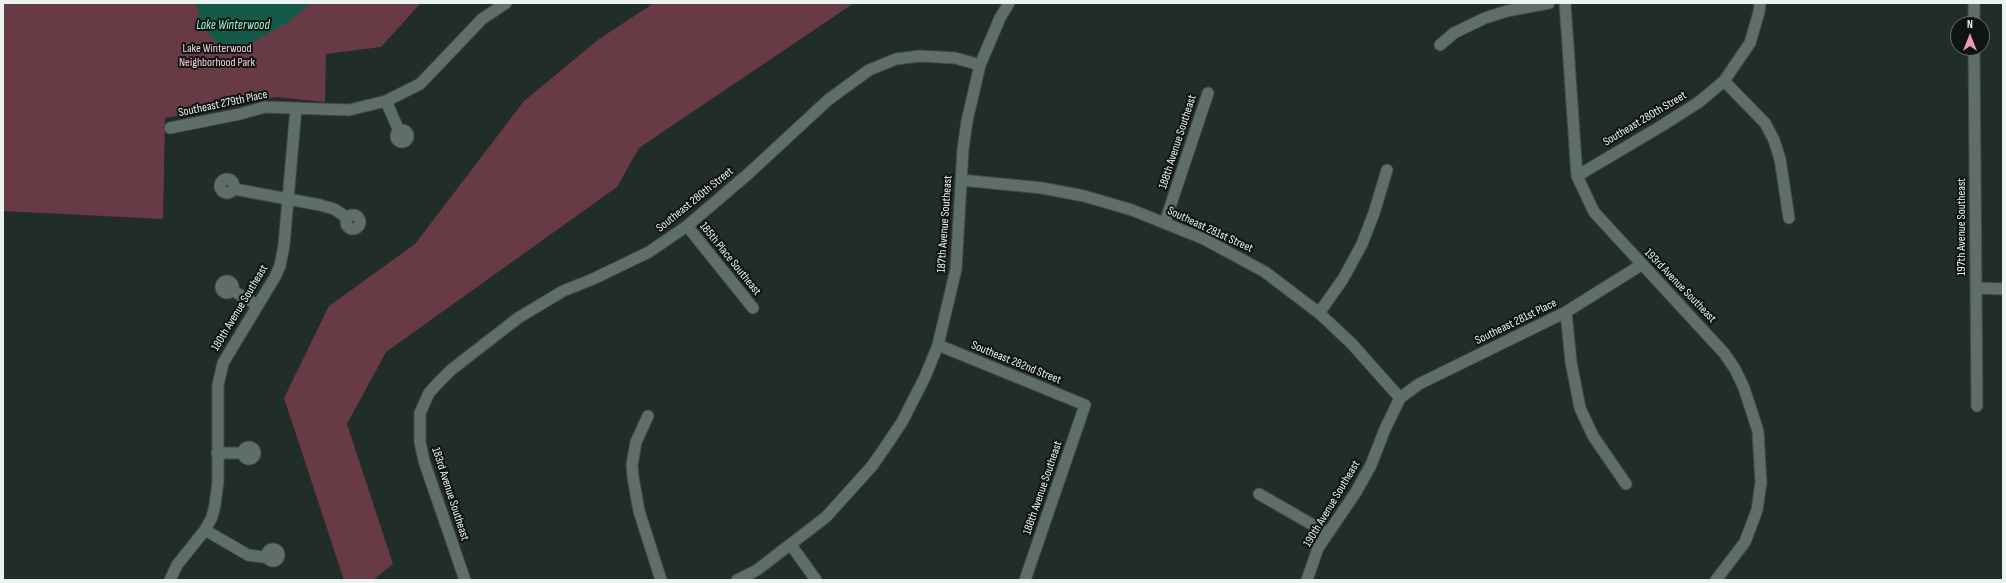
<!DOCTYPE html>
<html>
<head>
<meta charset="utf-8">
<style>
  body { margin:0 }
  #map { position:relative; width:2006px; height:583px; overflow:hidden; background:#212d28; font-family:"Sofia Sans Condensed",sans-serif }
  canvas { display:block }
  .frame { position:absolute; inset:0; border:4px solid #ebf3f0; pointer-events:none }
  .north { position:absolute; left:1950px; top:16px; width:40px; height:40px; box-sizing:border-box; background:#0e1412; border:1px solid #666d6b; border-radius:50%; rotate:0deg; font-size:11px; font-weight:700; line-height:16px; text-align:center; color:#ebf3f0 }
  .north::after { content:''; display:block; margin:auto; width:14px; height:18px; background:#f19ab1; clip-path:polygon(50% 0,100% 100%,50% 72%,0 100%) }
</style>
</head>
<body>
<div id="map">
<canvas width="2006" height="583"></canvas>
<div class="frame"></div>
<div class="north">N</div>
</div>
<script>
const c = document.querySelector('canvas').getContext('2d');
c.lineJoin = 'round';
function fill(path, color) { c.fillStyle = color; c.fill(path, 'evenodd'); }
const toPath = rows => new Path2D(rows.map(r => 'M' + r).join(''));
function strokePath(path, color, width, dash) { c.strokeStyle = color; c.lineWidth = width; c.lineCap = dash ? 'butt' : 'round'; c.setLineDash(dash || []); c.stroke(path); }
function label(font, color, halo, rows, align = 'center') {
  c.font = font + ' "Sofia Sans Condensed",sans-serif'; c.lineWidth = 4; c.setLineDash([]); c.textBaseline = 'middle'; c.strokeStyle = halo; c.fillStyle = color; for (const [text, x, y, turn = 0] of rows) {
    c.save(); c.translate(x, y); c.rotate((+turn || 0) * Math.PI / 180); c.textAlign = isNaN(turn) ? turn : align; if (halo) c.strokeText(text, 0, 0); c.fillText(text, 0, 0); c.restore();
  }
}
const green = toPath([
  [3,3,421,3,381,47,326,54,325,102,276,97,165,118,163,219,3,211],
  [654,3,854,3,639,148,617,187,386,352,347,424,393,564,373,580,344,580,284,398,329,306,415,244,524,101,599,39]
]);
const water = toPath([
  [196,3,314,3,307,6,290,21,241,49,226,48,212,38,201,23]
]);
const minor = toPath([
  [1565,3,1577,176,1594,212,1724,353,1735,369,1744,388,1758,431,1761,483,1757,510,1745,542,1716,580],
  [1974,3,1974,24],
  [1440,45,1454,33,1485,18,1507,11,1549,3],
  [1974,48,1977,406],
  [1724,81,1765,123,1774,140,1780,159,1789,218],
  [386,101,399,131],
  [170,128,240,114,265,107,349,110,386,101,420,84,482,19,506,3],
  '396 136a6 6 0 1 1 12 0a6 6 0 1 1-12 0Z',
  [1577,176,1663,125,1699,102,1724,81,1750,43,1759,12,1760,3],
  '220 186a7 7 0 1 1 14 0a7 7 0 1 1-14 0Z',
  [961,180,1042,188,1084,196,1132,210,1204,239,1265,272,1319,313,1352,344,1400,398],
  [234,189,320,205,334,209,348,218],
  '346 222a7 7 0 1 1 14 0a7 7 0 1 1-14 0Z',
  [1165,222,1208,93],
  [687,226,753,308],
  '221 287a6 6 0 1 1 12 0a6 6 0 1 1-12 0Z',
  [1976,288,2003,289],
  [232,290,257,305],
  [1566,312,1571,362,1580,408,1593,436,1626,484],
  [1319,313,1343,279,1362,244,1374,213,1387,170],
  [938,345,1085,405,1025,580],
  [648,416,636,442,632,465,633,477,639,511,661,580],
  '243 453a6 6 0 1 1 12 0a6 6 0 1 1-12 0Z',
  [217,453,243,453],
  [1259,494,1327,533],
  [205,530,248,555,262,557,267,556],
  [791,545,816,580],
  '267 555a6 6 0 1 1 12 0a6 6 0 1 1-12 0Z',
  [170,580,177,565,205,530,212,517,215,505,218,481,218,385,223,363,275,277,280,266,284,245,296,108],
  [465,580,424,461,420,442,420,413,429,393,438,383,451,370,518,318,563,291,593,279,649,252,687,226,748,174,828,100,869,70,896,59,920,56,955,58,980,65],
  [737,580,757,570,826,517,872,466,888,443,902,422,925,377,938,345,956,269,963,149,967,121,980,65,1000,18,1009,3],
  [1307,580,1318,548,1356,492,1371,465,1385,429,1400,398,1419,384,1566,312,1641,265]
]);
const parkNames = [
  ["Lake Winterwood",217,49],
  ["Neighborhood Park",217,63]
];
const streetNames = [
  ["Southeast 279th Place",223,104,-12],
  ["Southeast 280th Street",1645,119,-31],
  ["188th Avenue Southeast",1178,142,-72],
  ["Southeast 280th Street",695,200,-39],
  ["187th Avenue Southeast",945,224,-86],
  ["197th Avenue Southeast",1962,227,-90],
  ["Southeast 281st Street",1210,230,25],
  ["185th Place Southeast",730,259,51],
  ["193rd Avenue Southeast",1680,286,46],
  ["180th Avenue Southeast",240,308,-59],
  ["Southeast 281st Place",1516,322,-26],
  ["Southeast 282nd Street",1016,363,22],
  ["188th Avenue Southeast",1043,488,-71],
  ["183rd Avenue Southeast",450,494,72],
  ["190th Avenue Southeast",1332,504,-59]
];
const waterNames = [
  ["Lake Winterwood",233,26]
];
fill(green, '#673a46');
fill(water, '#155a48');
strokePath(minor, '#404a47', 13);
strokePath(minor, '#606e68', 11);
label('12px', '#f4d0d8', '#0e1412', parkNames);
label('12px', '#ebf3f0', '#0e1412', streetNames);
label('italic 13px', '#95f7d6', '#0e1412', waterNames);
</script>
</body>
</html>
